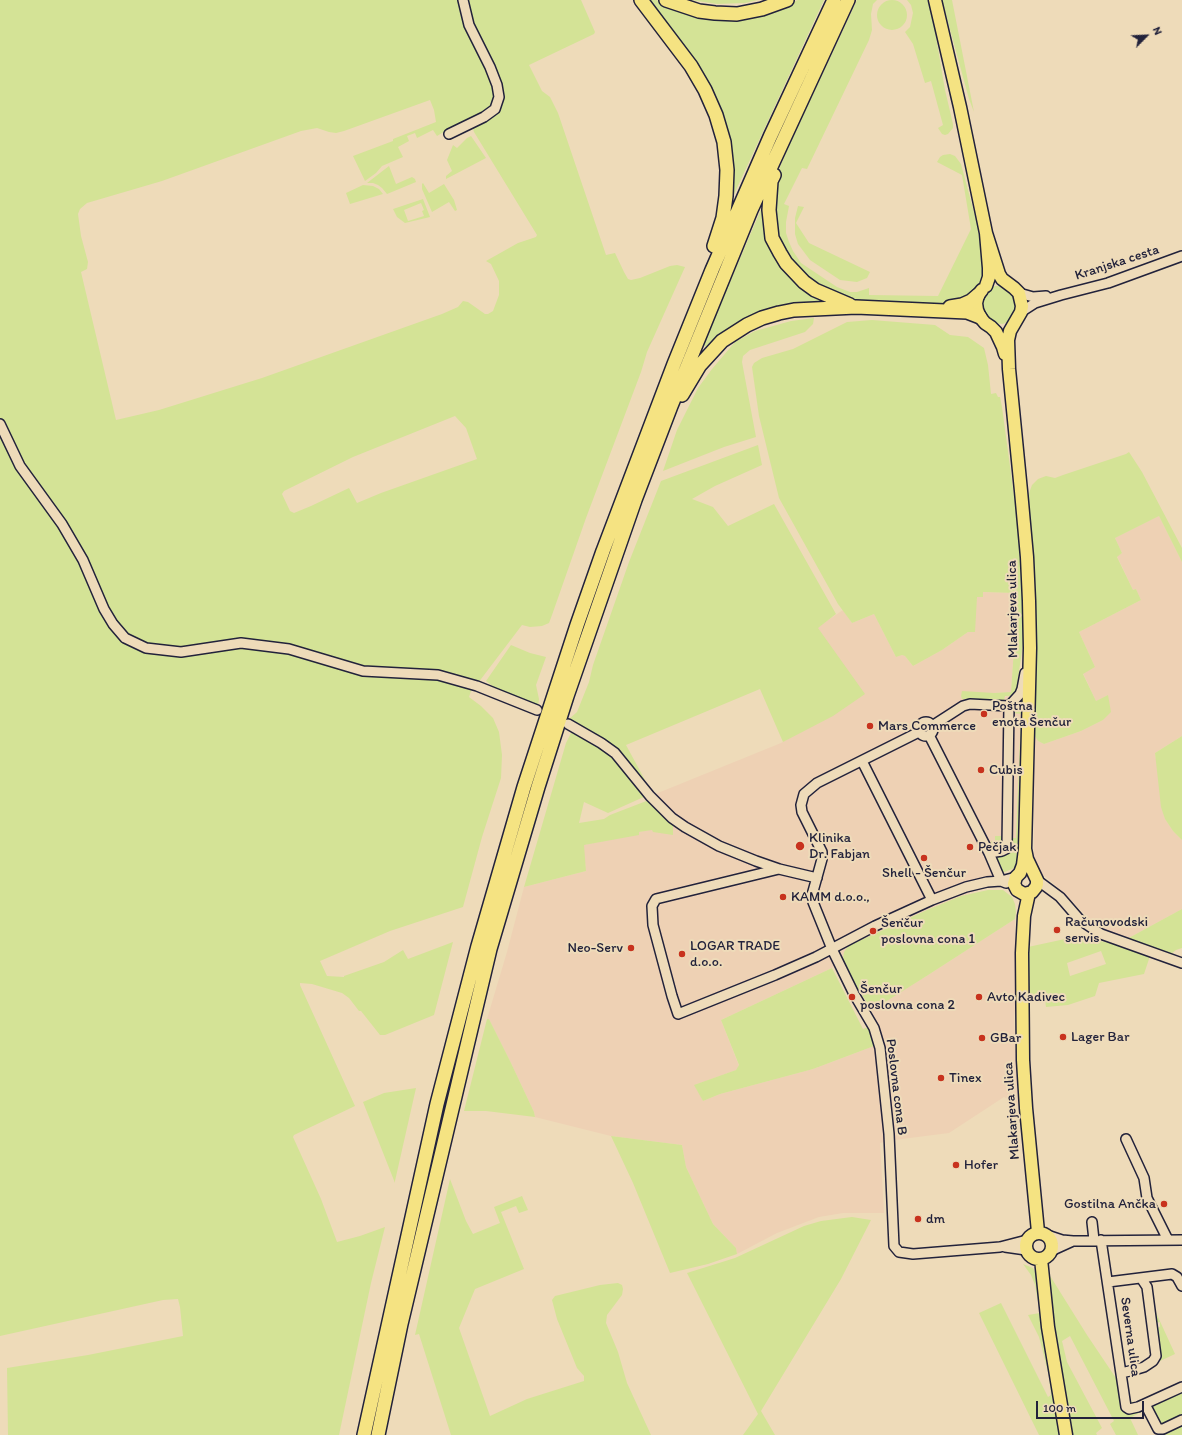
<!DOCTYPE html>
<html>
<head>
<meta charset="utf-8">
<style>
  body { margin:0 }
  #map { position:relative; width:1182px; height:1435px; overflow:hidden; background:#eedbb9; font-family:Itim,sans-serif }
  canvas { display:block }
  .north { position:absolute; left:1126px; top:16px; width:40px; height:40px; -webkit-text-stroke:3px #eedbb9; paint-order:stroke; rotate:66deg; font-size:11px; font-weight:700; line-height:16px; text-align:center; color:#22223b }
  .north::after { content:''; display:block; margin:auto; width:14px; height:18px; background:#22223b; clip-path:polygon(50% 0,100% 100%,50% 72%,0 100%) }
  .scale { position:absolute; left:1036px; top:1401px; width:108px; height:18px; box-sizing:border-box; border:2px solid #22223b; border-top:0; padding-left:5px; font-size:12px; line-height:14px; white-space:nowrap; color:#22223b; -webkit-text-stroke:3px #eedbb9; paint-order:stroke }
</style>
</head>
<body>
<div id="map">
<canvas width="1182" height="1435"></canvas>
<div class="north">N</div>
<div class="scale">100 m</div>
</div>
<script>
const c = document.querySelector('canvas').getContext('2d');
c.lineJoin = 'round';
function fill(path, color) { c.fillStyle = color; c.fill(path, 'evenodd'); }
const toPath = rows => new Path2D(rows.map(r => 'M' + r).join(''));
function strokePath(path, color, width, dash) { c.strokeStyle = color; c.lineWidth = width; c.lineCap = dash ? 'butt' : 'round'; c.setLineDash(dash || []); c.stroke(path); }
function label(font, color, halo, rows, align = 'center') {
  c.font = font + ' Itim,sans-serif'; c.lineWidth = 4; c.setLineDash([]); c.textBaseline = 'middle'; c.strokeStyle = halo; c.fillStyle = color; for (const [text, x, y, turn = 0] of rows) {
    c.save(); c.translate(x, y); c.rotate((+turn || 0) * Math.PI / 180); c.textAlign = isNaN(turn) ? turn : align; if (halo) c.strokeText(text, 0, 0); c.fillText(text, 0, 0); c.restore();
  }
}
const built = toPath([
  [1159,516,1182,562,1182,736,1155,753,1165,819,1173,831,1182,840,1182,909,1125,940,1102,932,1062,891,1034,867,1034,735,1038,741,1044,744,1081,731,1103,720,1108,695,1096,701,1083,673,1095,667,1079,632,1141,600,1136,589,1133,590,1117,556,1122,553,1115,538],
  [983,592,1017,593,1015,634,1011,692,994,693,962,699,977,699,1013,696,1014,713,1021,713,1016,838,1000,874,999,882,927,910,848,946,844,952,843,958,832,968,721,1020,739,1066,738,1068,736,1070,695,1085,703,1101,720,1094,813,1069,874,1046,882,1044,871,1009,874,1008,925,977,1015,919,1016,1004,1014,1017,1018,1106,1004,1097,949,1133,894,1140,880,1143,884,1213,843,1213,819,1217,777,1233,737,1254,736,1248,713,1224,686,1167,682,1145,611,1136,535,1117,534,1112,511,1063,489,1019,487,1019,507,952,524,887,586,871,583,845,639,834,639,832,673,825,653,805,653,795,781,743,792,736,818,627,843,610,852,623,874,614,896,657,902,655,905,656,913,666,942,650,968,632,977,597]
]);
const green = toPath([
  [0,0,581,0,595,32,594,34,529,65,542,91,550,97,558,113,606,255,615,253,624,272,628,279,631,280,640,278,670,266,677,265,685,267,647,352,641,372,586,518,552,615,549,623,542,626,530,627,522,625,478,683,472,688,469,697,481,706,493,718,499,732,502,755,501,778,482,837,463,907,390,931,320,961,327,976,344,977,344,976,384,962,403,950,408,959,453,942,434,1015,385,1035,380,1035,361,1011,359,1011,349,998,342,993,312,984,300,983,300,985,355,1106,294,1135,293,1137,321,1199,337,1242,360,1236,385,1227,371,1283,339,1435,8,1435,7,1368,88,1355,183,1336,180,1307,178,1299,163,1300,0,1336],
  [430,100,434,110,436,122,393,139,393,141,353,156,365,181,376,173,382,166,403,157,398,147,409,141,407,136,415,133,417,138,433,130,437,136,452,127,464,125,474,126,473,129,474,132,537,235,536,237,518,243,486,261,491,264,499,281,499,295,493,311,488,314,485,314,468,302,463,301,458,307,442,314,262,378,159,410,116,420,81,272,87,269,88,262,81,236,78,214,80,209,87,203,162,181,301,131,317,128,329,132,336,133,344,131],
  [455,416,466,428,477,459,381,493,357,503,349,488,311,506,294,513,290,511,282,494,284,491,353,457],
  [645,0,656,0,690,14,791,3,798,0,824,0,730,203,722,124],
  [691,0,758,0,745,3,717,4],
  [857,0,877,0,873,4,871,14,872,30,869,40,807,169,802,168,784,204,789,206,786,222,786,233,789,242,793,251,801,263,837,287,850,292,857,292,869,288,869,295,938,296,971,229,962,175,937,162,940,157,943,155,950,154,955,156,961,164,983,246,984,276,971,296,949,303,923,304,894,304,850,299,814,286,777,244,773,184,786,152],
  [907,0,929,0,933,19,945,90,953,124,953,128,948,134,945,135,942,134,938,128,943,125,931,81,925,83,913,44,905,32,910,27,913,13,911,5],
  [942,0,952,0,974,112,969,99],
  '877 15a15 15 0 1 1 30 0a15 15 0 1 1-30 0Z',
  [471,136,486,158,446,179,446,176,452,171,447,160,453,145,457,148,467,138],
  [389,166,396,184,412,177,415,179,416,182,387,194,382,188,378,185,373,183,367,183],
  [423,183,429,193,444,184,454,200,457,210,455,211,449,202,432,212,422,189,422,184],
  [363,185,373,186,379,189,383,194,350,204,346,193],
  [423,199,430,217,405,223,397,217,393,209],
  [421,203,424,210,422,211,424,216,408,221,404,210],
  [798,206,804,207,796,223,809,243,870,272,867,278,857,282,840,280,810,260,798,244,795,234,795,218],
  [762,207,768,243,780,266,802,288,831,302,787,308,708,348,703,345],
  [995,286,1004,286,1008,288,1018,303,1011,320,1003,324,994,323,981,311,980,302,990,288],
  [814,318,813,324,805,332,750,350,743,356,742,362,756,437,724,447,663,471,677,430,698,388,712,369,735,342,755,331,791,321],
  [872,320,935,325,950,335,968,337,984,348,988,365,991,394,996,393,998,397,1000,397,1002,407,1022,555,1025,632,1023,644,1016,692,1013,696,1005,696,1004,700,962,699,961,696,962,691,994,693,1011,692,1015,634,1016,593,983,592,983,597,977,597,975,632,968,632,942,650,913,666,905,656,902,655,896,657,874,614,852,623,838,604,779,498,759,416,752,367,754,363,762,358,793,349,847,322],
  [758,445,762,465,715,486,692,499,713,507,728,526,774,504,836,614,818,628,865,694,833,716,783,742,760,689,626,745,645,780,643,782,568,720,577,712,589,682,593,665,629,562,661,481],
  [1129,452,1142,472,1182,548,1182,562,1159,516,1115,538,1122,553,1117,557,1133,590,1136,589,1141,600,1079,632,1095,667,1083,674,1096,701,1108,695,1111,712,1103,720,1081,731,1044,744,1038,741,1034,735,1032,574,1028,496,1032,485,1038,479,1046,476,1055,478,1063,475,1126,454],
  [511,645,530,653,546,657,536,685,539,699,538,707,495,688,486,681],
  [1026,690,1020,853,1017,866,1012,869,1000,874,996,857,1003,854,1010,838,1016,838,1021,714,1014,713,1013,707,1020,702],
  [572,731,608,751,646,796,608,813,584,802,579,823,604,819,610,815,649,800,673,825,673,835,653,832,652,830,639,832,639,835,584,845,586,871,524,887,566,743],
  [1182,736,1182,840,1173,831,1165,819,1161,807,1155,753],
  [995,836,1003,836,1002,849,995,849,992,847,991,841,995,842],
  [988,890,1003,890,1012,897,1015,904,1016,912,1015,919,925,977,874,1009,871,1009,855,984,843,958,844,952,848,946,927,910,961,896],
  [1182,909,1182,948,1176,950,1171,954,1125,940],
  [1065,939,1066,943,1089,939,1121,945,1150,955,1149,959,1144,974,1099,983,1095,996,1068,1005,1046,1007,1045,999,1039,999,1035,1002,1032,1002,1029,1000,1027,996,1028,947],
  [1101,951,1106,964,1070,976,1067,963],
  [832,968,863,1029,868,1027,873,1037,874,1046,813,1069,720,1094,703,1101,694,1085,736,1070,739,1065,721,1020],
  [487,1019,489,1019,511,1063,534,1112,535,1117,486,1111,464,1111],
  [416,1088,395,1181,395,1183,363,1102,384,1093],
  [611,1136,682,1145,686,1167,713,1224,736,1248,737,1254,708,1264,670,1273,633,1183],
  [450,1179,466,1221,473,1234,500,1223,494,1207,522,1196,528,1210,519,1213,516,1206,501,1212,524,1269,475,1289,459,1328,490,1416,527,1399,584,1381,584,1376,577,1368,557,1319,552,1300,555,1296,600,1285,618,1283,622,1285,623,1289,622,1295,607,1315,606,1323,618,1352,627,1383,651,1435,451,1435,419,1334,415,1335],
  [852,1217,871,1220,841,1279,761,1411,775,1435,743,1435,758,1414,687,1273,735,1258,804,1226,821,1221],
  [1023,1264,1033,1268,1037,1276,1062,1435,1039,1435,979,1313,1001,1303,1048,1397,1051,1395,1049,1377,1042,1348,1039,1337,1028,1315,1040,1313,1035,1285,1031,1275],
  [1047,1271,1087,1335,1132,1402,1152,1406,1182,1392,1182,1435,1157,1435,1145,1410,1130,1418,1138,1435,1116,1435,1110,1424,1114,1421,1070,1336,1062,1341,1067,1362,1102,1428,1096,1433,1097,1435,1070,1435,1056,1350],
  [1153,1306,1175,1354,1160,1361,1156,1328,1160,1327,1160,1322,1156,1323]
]);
const minor = toPath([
  [449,134,484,117,495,109,499,97,497,85,490,67,469,25,463,0],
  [1019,293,1033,297,1046,296],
  [1021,312,1035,303,1061,295,1108,283,1182,256],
  [0,424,20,466,62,524,83,560,104,609,113,624,125,638,146,648,181,652,241,643,289,649,363,671,438,675,477,686,537,710],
  '919 729a7 7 0 1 1 14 0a7 7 0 1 1-14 0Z',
  [568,724,601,743,615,753,650,796,672,818,685,827,719,846,756,861,779,869],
  [932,726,963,706,970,704,1009,706,1020,694,1022,689,1025,673],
  [919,732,817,783,804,794,801,805,802,812,822,852,822,859,812,895,813,902,832,949,854,994,874,1028,880,1048,889,1134,894,1246,899,1252,913,1254,1000,1247,1027,1240],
  [929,735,989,853,1001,881,1006,883],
  [862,761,932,900],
  [989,853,1002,851,1006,849,1007,846,1009,706],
  [817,878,779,869,656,899,652,906,653,925,672,996,678,1014,775,975,816,957,875,926,932,900,966,887,987,882,1001,881,1016,877],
  [1037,880,1060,897,1080,920,1101,934,1182,963],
  [1126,1139,1144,1178,1147,1198,1168,1240],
  [1092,1222,1094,1240],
  [1047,1235,1062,1240,1073,1241,1051,1251],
  [1101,1240,1126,1407,1129,1409,1138,1407,1182,1387],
  [1073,1241,1182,1240],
  [1005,1247,1026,1250],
  [1108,1282,1172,1274,1177,1277,1182,1286],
  [1121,1373,1134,1370,1144,1367,1153,1361,1156,1356,1147,1287,1141,1278],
  [1145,1404,1158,1429,1163,1429,1182,1420]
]);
const major = toPath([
  [935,0,960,107,986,233,989,268,989,277,986,286],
  [986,233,999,274,1002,279,1014,288,1019,293,1022,306,1021,312,1010,331,1008,340,1009,369,1021,491,1027,557,1029,601,1030,648,1025,849,1023,865,1020,873,1016,877,1014,884,1017,890,1024,894,1032,892,1036,887,1037,884,1037,880,1027,859,1025,849],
  [982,290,978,295,976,303,977,310,980,317,985,323,991,327,996,332,1003,347,1005,354],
  [1029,893,1024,916,1022,953,1023,1060,1026,1108,1038,1232],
  '1026 1246a13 13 0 1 1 26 0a13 13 0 1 1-26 0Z',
  [1041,1259,1048,1327,1066,1435]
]);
const highway = toPath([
  [641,0,691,66,705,90,716,115,724,142,727,170,726,196,723,218,714,246],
  [666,0,699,11,715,13,737,14,762,9,787,0],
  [774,175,771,181,769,210,772,238,780,253,786,263,804,282,815,290,850,305],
  [950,307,962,305,971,301,978,295],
  [682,395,700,365,722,341,747,325,762,318,779,313,794,310,856,307,967,312,980,317],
  [364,1435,437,1104,478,946,524,787,577,625,603,551,674,364,712,270,770,137,834,0],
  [378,1435,401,1324,490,949,538,787,567,696,635,500,671,406,751,210,848,0]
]);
const markers = [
  [984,714,4,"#c8321e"],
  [870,726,4,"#c8321e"],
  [981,770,4,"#c8321e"],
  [800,846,5,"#c8321e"],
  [970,847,4,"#c8321e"],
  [924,858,4,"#c8321e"],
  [783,897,4,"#c8321e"],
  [1057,930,4,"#c8321e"],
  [873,931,4,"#c8321e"],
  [631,948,4,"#c8321e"],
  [682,954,4,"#c8321e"],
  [852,997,4,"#c8321e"],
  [979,997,4,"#c8321e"],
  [1063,1037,4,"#c8321e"],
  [982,1038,4,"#c8321e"],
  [941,1078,4,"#c8321e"],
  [956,1165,4,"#c8321e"],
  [1164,1204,4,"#c8321e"],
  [918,1219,4,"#c8321e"]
];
const streetNames = [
  ["Kranjska cesta",1117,263,-18],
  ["Mlakarjeva ulica",1013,609,-91],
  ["Poslovna cona B",896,1087,83],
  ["Mlakarjeva ulica",1012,1111,-94],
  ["Severna ulica",1130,1337,82]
];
const poiNames = [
  ["Poštna",992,706],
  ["enota Šenčur",992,722],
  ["Mars Commerce",878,726],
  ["Cubis",989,770],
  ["Klinika",809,838],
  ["Dr. Fabjan",809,854],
  ["Pečjak",978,847],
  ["Shell - Šenčur",924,873,"center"],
  ["KAMM d.o.o.,",791,897],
  ["Računovodski",1065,922],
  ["servis",1065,938],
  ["Šenčur",881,923],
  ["poslovna cona 1",881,939],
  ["LOGAR TRADE",690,946],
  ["d.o.o.",690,962],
  ["Neo-Serv",623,948,"right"],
  ["Šenčur",860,989],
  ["poslovna cona 2",860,1005],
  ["Avto Kadivec",987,997],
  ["Lager Bar",1071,1037],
  ["GBar",990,1038],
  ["Tinex",949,1078],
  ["Hofer",964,1165],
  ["Gostilna Ančka",1156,1204,"right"],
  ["dm",926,1219]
];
fill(built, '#eed1b4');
fill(green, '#d4e396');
strokePath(minor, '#22223b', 12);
strokePath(major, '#22223b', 15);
strokePath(highway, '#22223b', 16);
strokePath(minor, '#eedbb9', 9);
strokePath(major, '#f5e382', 12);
strokePath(highway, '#f5e382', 13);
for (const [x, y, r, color] of markers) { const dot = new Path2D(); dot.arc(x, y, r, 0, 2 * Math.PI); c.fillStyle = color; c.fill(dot); strokePath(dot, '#eedbb9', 1.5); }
label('14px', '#22223b', '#eedbb9', streetNames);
label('14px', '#22223b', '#eedbb9', poiNames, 'left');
</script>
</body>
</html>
